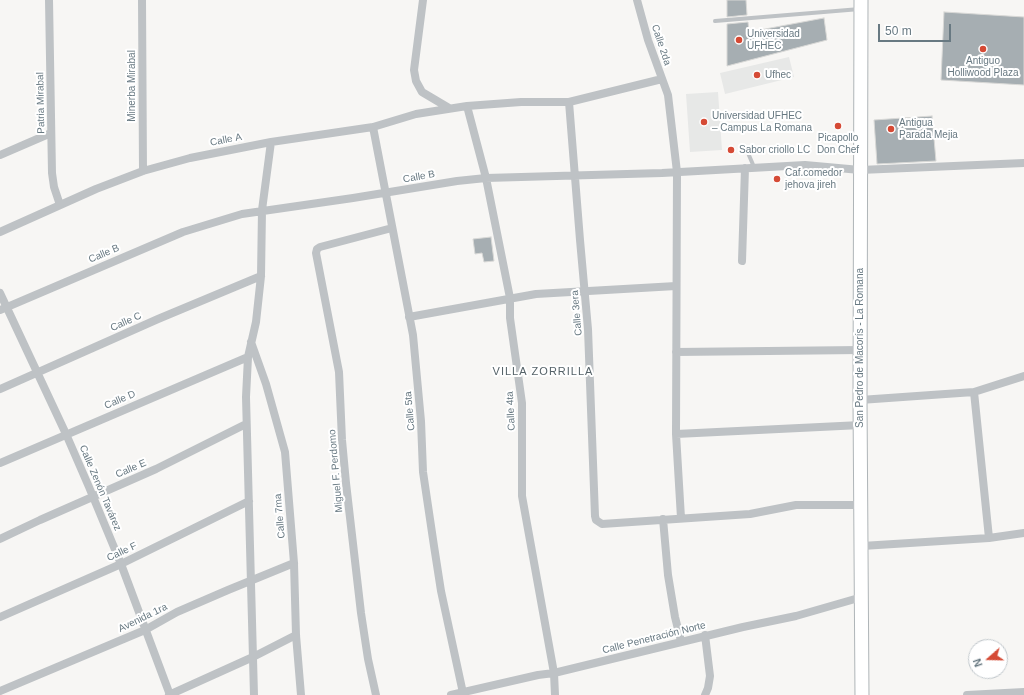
<!DOCTYPE html>
<html>
<head>
<meta charset="utf-8">
<style>
  body { margin:0 }
  #map { position:relative; width:1024px; height:695px; overflow:hidden; background:#f7f6f4; font-family:Arial,sans-serif }
  canvas { display:block }
  .north { position:absolute; left:968px; top:639px; width:40px; height:40px; box-sizing:border-box; background:#fff; border:1px solid #c3c9cd; border-radius:50%; rotate:250deg; font-size:11px; font-weight:700; line-height:16px; text-align:center; color:#687982 }
  .north::after { content:''; display:block; margin:auto; width:14px; height:18px; background:#d54a35; clip-path:polygon(50% 0,100% 100%,50% 72%,0 100%) }
  .scale { position:absolute; left:878px; top:24px; width:73px; height:18px; box-sizing:border-box; border:2px solid #687982; border-top:0; padding-left:5px; font-size:12px; line-height:14px; white-space:nowrap; color:#687982; -webkit-text-stroke:3px #fff; paint-order:stroke }
</style>
</head>
<body>
<div id="map">
<canvas width="1024" height="695"></canvas>
<div class="north">N</div>
<div class="scale">50 m</div>
</div>
<script>
const c = document.querySelector('canvas').getContext('2d');
c.lineJoin = 'round';
function fill(path, color) { c.fillStyle = color; c.fill(path, 'evenodd'); }
const toPath = rows => new Path2D(rows.map(r => 'M' + r).join(''));
function strokePath(path, color, width, dash) { c.strokeStyle = color; c.lineWidth = width; c.lineCap = dash ? 'butt' : 'round'; c.setLineDash(dash || []); c.stroke(path); }
function label(font, color, halo, rows, align = 'center') {
  c.font = font + ' Arial,sans-serif'; c.lineWidth = 4; c.setLineDash([]); c.textBaseline = 'middle'; c.strokeStyle = halo; c.fillStyle = color; for (const [text, x, y, turn = 0] of rows) {
    c.save(); c.translate(x, y); c.rotate((+turn || 0) * Math.PI / 180); c.textAlign = isNaN(turn) ? turn : align; if (halo) c.strokeText(text, 0, 0); c.fillText(text, 0, 0); c.restore();
  }
}
const built = toPath([
  [789,57,794,77,725,94,720,73],
  [718,92,722,150,690,152,686,94]
]);
const building = toPath([
  [727,0,746,0,747,15,727,17,727,0],
  [944,12,1024,17,1024,85,941,80,944,12],
  [824,18,827,40,727,66,727,24,748,22,749,32,824,18],
  [932,116,936,161,877,164,874,120,932,116],
  [491,237,494,261,484,262,482,253,475,254,473,239,491,237]
]);
const service = toPath([
  [715,21,860,9],
  [748,153,754,167]
]);
const minor = toPath([
  [49,0,52,173,54,187,60,205],
  [142,0,143,171],
  [423,0,414,70,416,81,422,92,449,108],
  [637,0,648,40,668,95,677,172,676,434,681,518],
  [569,102,580,240,588,329,595,516,596,520,602,524,750,514,796,505,861,505],
  [467,106,486,178,510,298,510,318,522,403,522,496,554,673,555,695],
  [373,127,413,335,421,421,423,472,434,546,441,591,463,693],
  [0,155,51,133],
  [0,232,96,189,143,171,190,158,271,142,373,127,416,114,467,106,521,102,569,102,662,79],
  [742,261,745,168],
  [0,293,66,434,89,487,121,564,170,695],
  [0,310,183,232,242,214,353,198,457,181,486,178,662,173,805,165,860,170,1024,163],
  [409,317,536,294,676,286],
  [251,342,266,384,285,452,294,563,296,635,301,695],
  [676,352,860,350],
  [0,389,158,319,261,276],
  [974,392,989,538],
  [860,400,974,392,1024,376],
  [676,434,861,425],
  [0,463,248,357],
  [663,519,668,575,675,617,681,641],
  [0,539,40,520,156,469,246,424],
  [862,546,989,538,1024,533],
  [0,617,121,564,249,501],
  [0,691,145,630,177,612,228,590,294,563],
  [169,695,253,657,296,635],
  [254,695,246,397,248,357,256,322,261,276,262,210,271,142],
  [376,695,368,659,361,613,346,483,342,440,339,372,316,253,317,249,320,247,392,228],
  [451,695,538,675,554,673,743,627,796,616,862,597],
  [705,695,708,688,710,676,705,635],
  [967,695,1024,692]
]);
const primary = toPath([
  [861,0,860,400,862,695]
]);
const markers = [
  [739,40,4,"#d54a35"],
  [983,49,4,"#d54a35"],
  [757,75,4,"#d54a35"],
  [704,122,4,"#d54a35"],
  [838,126,4,"#d54a35"],
  [891,129,4,"#d54a35"],
  [731,150,4,"#d54a35"],
  [777,179,4,"#d54a35"]
];
const poiNames = [
  ["Universidad",747,34],
  ["UFHEC",747,46],
  ["Antiguo",983,61,"center"],
  ["Holliwood Plaza",983,73,"center"],
  ["Ufhec",765,75],
  ["Universidad UFHEC",712,116],
  ["– Campus La Romana",712,128],
  ["Antigua",899,123],
  ["Parada Mejia",899,135],
  ["Picapollo",838,138,"center"],
  ["Don Chef",838,150,"center"],
  ["Sabor criollo LC",739,150],
  ["Caf.comedor",785,173],
  ["jehova jireh",785,185]
];
const streetNames = [
  ["Calle 2da",661,45,72],
  ["Minerba Mirabal",132,86,-90],
  ["Patria Mirabal",41,103,-91],
  ["Calle A",226,140,-11],
  ["Calle B",419,177,-10],
  ["Calle B",104,254,-23],
  ["Calle 3era",577,313,-95],
  ["Calle C",126,322,-24],
  ["San Pedro de Macorís - La Romana",860,348,-90],
  ["Calle D",120,400,-23],
  ["Calle 5ta",410,411,-95],
  ["Calle 4ta",511,411,-93],
  ["Calle E",131,469,-23],
  ["Miguel F. Perdomo",336,471,-95],
  ["Calle Zenón Tavárez",100,488,67],
  ["Calle 7ma",280,516,-95],
  ["Calle F",122,552,-25],
  ["Avenida 1ra",143,618,-26],
  ["Calle Penetración Norte",654,638,-14]
];
const neighbourhoodNames = [
  ["VILLA ZORRILLA",543,372]
];
fill(built, '#e7e8e7');
fill(building, '#a6aeb2');
strokePath(building, '#d8d8d6', 1);
strokePath(primary, '#afb5b8', 15);
strokePath(service, '#bec2c5', 4);
strokePath(minor, '#bec2c5', 8);
strokePath(primary, '#fff', 13);
for (const [x, y, r, color] of markers) { const dot = new Path2D(); dot.arc(x, y, r, 0, 2 * Math.PI); c.fillStyle = color; c.fill(dot); strokePath(dot, '#fff', 1.5); }
label('10px', '#687982', '#fff', poiNames, 'left');
label('10px', '#687982', '#fff', streetNames);
c.letterSpacing = '1px';
label('11px', '#556268', '#fff', neighbourhoodNames);
c.letterSpacing = '0px';
</script>
</body>
</html>
